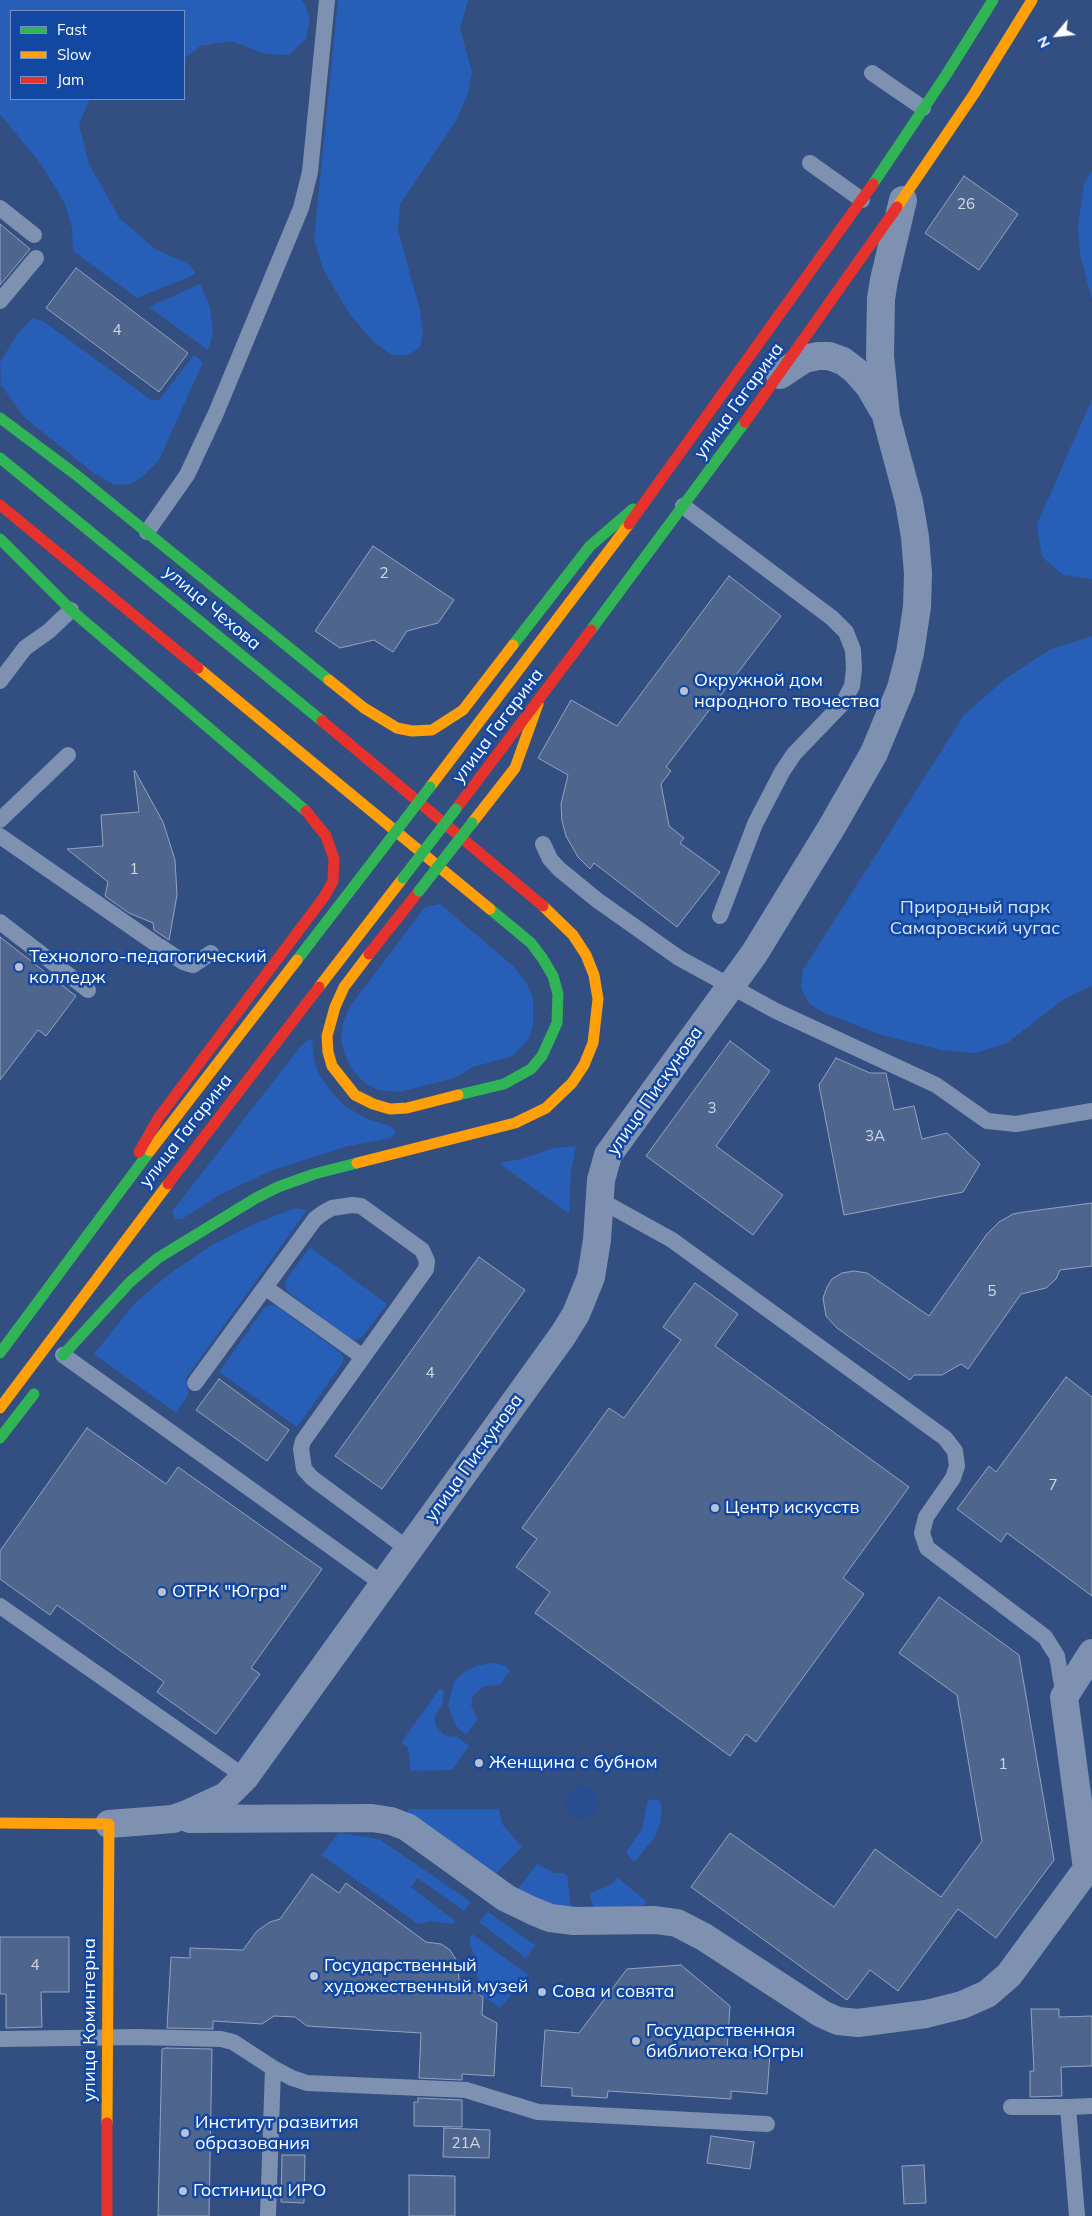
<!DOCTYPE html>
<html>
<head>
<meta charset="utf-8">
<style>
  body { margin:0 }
  #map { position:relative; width:1092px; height:2216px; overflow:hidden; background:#334f81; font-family:Mulish,sans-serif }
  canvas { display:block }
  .legend { position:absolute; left:10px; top:10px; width:175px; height:90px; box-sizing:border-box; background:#1247a2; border:1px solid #7191c7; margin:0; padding:6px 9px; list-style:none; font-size:15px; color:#fff }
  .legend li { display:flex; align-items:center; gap:10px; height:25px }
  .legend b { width:25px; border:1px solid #7191c7 }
  .north { position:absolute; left:1032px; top:10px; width:50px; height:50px; -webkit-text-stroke:4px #1247a2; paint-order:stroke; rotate:242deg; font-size:14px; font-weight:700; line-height:20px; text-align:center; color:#fff }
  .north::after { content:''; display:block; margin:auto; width:18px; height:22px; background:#fff; clip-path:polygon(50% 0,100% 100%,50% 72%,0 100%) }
</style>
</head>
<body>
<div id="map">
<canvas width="1092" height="2216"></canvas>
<ul class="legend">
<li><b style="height:6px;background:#30b455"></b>Fast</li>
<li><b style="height:6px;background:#ff9f0a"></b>Slow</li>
<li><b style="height:6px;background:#e5322d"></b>Jam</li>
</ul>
<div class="north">N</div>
</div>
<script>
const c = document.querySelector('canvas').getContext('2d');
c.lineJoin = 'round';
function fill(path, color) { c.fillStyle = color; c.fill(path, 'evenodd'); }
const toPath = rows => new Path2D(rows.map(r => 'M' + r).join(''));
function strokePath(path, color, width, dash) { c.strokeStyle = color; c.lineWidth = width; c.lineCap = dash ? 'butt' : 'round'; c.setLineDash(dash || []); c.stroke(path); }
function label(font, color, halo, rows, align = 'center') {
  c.font = font + ' Mulish,sans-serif'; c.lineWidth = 5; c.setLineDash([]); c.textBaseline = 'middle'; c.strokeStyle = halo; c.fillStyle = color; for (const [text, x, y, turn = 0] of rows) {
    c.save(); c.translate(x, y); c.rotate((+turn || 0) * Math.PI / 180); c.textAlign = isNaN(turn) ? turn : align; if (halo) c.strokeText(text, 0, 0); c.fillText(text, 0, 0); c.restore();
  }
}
const green = toPath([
  [0,0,301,0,304,3,310,19,306,39,289,55,265,54,231,41,200,46,184,59,184,11,11,11,11,99,90,99,79,124,89,164,120,219,155,249,190,265,196,274,137,298,73,251,72,228,65,204,41,164,0,114],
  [338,0,468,0,460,28,472,72,468,93,456,121,400,204,398,230,420,310,423,333,420,347,409,355,392,355,375,343,350,315,323,269,314,240],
  [1092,171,1092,300,1080,254,1078,226,1084,184],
  [200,284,210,307,213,333,208,350,149,307],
  [33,318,43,321,151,400,159,400,194,355,203,362,159,460,142,477,130,484,115,485,95,474,24,417,1,385,0,362,18,333],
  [1092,399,1092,579,1063,575,1042,557,1037,524],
  [1092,636,1092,986,1064,999,1007,1043,975,1053,941,1050,882,1035,822,1012,809,1003,801,988,803,970,964,715,1005,679,1051,649],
  [440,904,513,966,526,982,533,998,533,1026,529,1038,513,1056,473,1067,455,1078,399,1092,378,1090,366,1084,355,1073,346,1058,341,1040,343,1023,349,1008,425,907],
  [309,1039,312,1040,314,1060,320,1076,332,1093,346,1107,368,1119,392,1127,396,1133,391,1138,348,1146,273,1170,219,1195,182,1219,175,1219,172,1212,177,1205,301,1046],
  [576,1146,571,1172,569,1214,499,1163,521,1159,554,1148],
  [296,1208,307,1210,186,1378,188,1395,176,1413,94,1354,135,1303,168,1275,212,1245,256,1223],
  [310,1247,387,1304,363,1336,357,1340,350,1338,288,1292,285,1286,287,1279],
  [270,1305,276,1306,341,1353,344,1358,342,1364,297,1427,219,1372,265,1307],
  [492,1663,503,1665,510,1670,500,1685,484,1686,473,1696,471,1706,478,1719,466,1735,456,1726,448,1706,454,1682,463,1673,476,1666],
  [440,1688,444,1691,442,1705,434,1717,436,1726,443,1734,448,1737,456,1736,469,1746,452,1770,411,1771,408,1748,401,1743],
  [648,1799,660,1801,662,1809,660,1823,655,1837,634,1862,626,1852,642,1829],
  [408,1809,499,1809,502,1824,522,1847,494,1876,408,1813],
  [339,1833,379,1839,471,1902,464,1911,418,1878,411,1887,455,1921,454,1924,430,1921,418,1924,321,1855],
  [537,1864,554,1873,563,1873,567,1876,571,1908,559,1908,518,1889],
  [618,1878,646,1901,644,1906,594,1908,590,1898,591,1893,612,1884],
  [488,1912,535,1945,526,1958,479,1922],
  [472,1934,528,1975,500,2008,482,1995,485,1987,481,1981,478,1980,476,1960,469,1941]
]);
const water = toPath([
  '566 1802a16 16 0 1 1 32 0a16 16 0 1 1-32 0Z'
]);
const building = toPath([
  [964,176,1018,214,979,270,925,233,964,176],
  [0,224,30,249,0,285,0,224],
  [76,268,188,353,159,392,46,308,76,268],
  [373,546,454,600,438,623,407,631,393,652,374,640,340,648,315,631,373,546],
  [729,576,781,616,666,767,671,771,661,784,669,826,684,838,680,843,720,872,677,927,594,863,590,869,578,857,566,836,562,821,561,804,568,775,538,758,571,700,617,726,729,576],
  [134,771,135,771,163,822,175,860,177,895,169,940,154,930,153,923,129,913,105,896,108,882,67,849,103,846,101,815,139,812,134,771],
  [0,937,76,996,46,1036,38,1030,0,1080,0,937],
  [730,1041,770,1071,716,1146,783,1195,753,1235,646,1156,730,1041],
  [836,1058,870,1073,886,1073,894,1110,914,1106,922,1139,947,1133,980,1164,963,1192,844,1215,819,1085,836,1058],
  [1092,1203,1092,1266,1060,1270,1056,1279,1046,1288,1021,1294,968,1369,961,1364,942,1375,914,1375,910,1380,837,1328,826,1316,823,1298,827,1287,832,1279,842,1273,854,1271,867,1273,929,1316,987,1234,999,1222,1013,1214,1024,1212,1092,1203],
  [479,1257,525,1290,382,1489,335,1456,479,1257],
  [695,1283,738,1314,715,1346,909,1487,843,1578,864,1594,756,1742,746,1734,730,1756,535,1613,550,1592,516,1567,537,1539,522,1528,609,1408,624,1418,681,1340,663,1327,695,1283],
  [1066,1377,1092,1397,1092,1596,1007,1533,1001,1542,957,1509,989,1466,996,1472,1066,1377],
  [219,1379,289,1430,267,1461,196,1410,219,1379],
  [87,1428,166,1484,178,1467,322,1569,251,1668,260,1674,216,1734,157,1692,164,1682,57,1605,50,1615,0,1579,0,1551,87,1428],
  [939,1597,1019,1655,1054,1860,996,1938,958,1909,898,1991,870,1970,847,2000,691,1887,730,1833,834,1907,875,1849,941,1897,982,1841,957,1695,899,1653,939,1597],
  [312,1874,339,1893,346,1883,426,1942,441,1944,450,1950,458,1963,459,1981,483,1997,482,2015,497,2023,494,2076,462,2074,462,2080,419,2078,421,2033,307,2026,295,2017,274,2016,262,2024,213,2021,213,2029,167,2028,171,1957,190,1958,190,1948,243,1950,257,1931,270,1922,280,1919,312,1874],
  [0,1937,69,1937,69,1992,41,1992,42,2027,6,2028,6,1994,0,1994,0,1937],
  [681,1965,730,2006,727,2050,770,2054,767,2094,731,2091,731,2099,608,2091,607,2098,572,2096,572,2088,541,2086,545,2030,579,2033,627,1969,681,1965],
  [1031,2009,1059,2009,1059,2017,1092,2016,1092,2066,1061,2067,1062,2096,1030,2097,1030,2071,1034,2071,1031,2009],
  [166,2048,212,2049,209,2216,158,2216,162,2049,166,2048],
  [418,2098,462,2100,462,2127,414,2126,414,2102,418,2102,418,2098],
  [444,2128,490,2130,489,2158,443,2157,444,2128],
  [711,2136,754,2142,750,2169,707,2163,711,2136],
  [282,2155,305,2155,304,2203,281,2202,282,2155],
  [924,2165,926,2203,904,2204,902,2166,924,2165],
  [409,2175,455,2176,455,2216,409,2216,409,2175]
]);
const lane = toPath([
  [872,73,923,108],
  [810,163,862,200],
  [0,208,34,235],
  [0,301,36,258],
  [683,506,832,618,846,632,853,650,854,669,852,686,843,703,794,754,782,772,755,824,720,916],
  [147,532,187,475,216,413,301,208,310,172,327,0],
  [0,681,25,648,49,631,71,610],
  [0,820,68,755],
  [0,836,156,944],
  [543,844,550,859,559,869,597,900,679,958,776,1011,936,1085,987,1121,1016,1124,1092,1111],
  [0,922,88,990],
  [161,947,183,962,193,965,211,953],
  [598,1199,672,1240,945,1438,955,1451,957,1466,953,1478,926,1517,922,1533,927,1548,1045,1637,1057,1656,1064,1697],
  [266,1288,363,1357],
  [63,1355,383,1584],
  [195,1383,315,1219,323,1213,332,1208,352,1205,361,1206,422,1250,427,1261,426,1269,303,1441,301,1449,304,1469,312,1478,408,1549],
  [0,1606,245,1777],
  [0,2039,138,2037,221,2039,233,2042,273,2068,292,2078,307,2083,466,2090,538,2112,767,2124],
  [1011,2107,1068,2107],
  [268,2216,273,2068],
  [1077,2216,1068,2107,1092,2106]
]);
const street = toPath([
  [780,375,804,359,818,356,829,356,843,361,856,371,869,386,883,410],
  [190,1819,372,1818,391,1821,407,1827,506,1898,533,1911,550,1918,574,1921,655,1920,677,1923,704,1937,822,2014,838,2021,858,2023,926,2014,962,2005,987,1994,1009,1975,1087,1869,1064,1697,1092,1653],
  [109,1824,173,1819,187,1814,226,1796,245,1777,563,1335,576,1314,591,1277,597,1240,601,1180,608,1155,754,954,833,825,874,753,901,688,910,653,917,607,918,574,915,537,909,502,886,416,880,356,881,299,884,280,903,200]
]);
const fast = toPath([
  [873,184,946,75,993,0],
  [0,418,75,474,329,680],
  [0,458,322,721],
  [0,539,71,610,306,811],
  [591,630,745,422],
  [513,645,590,546,633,509],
  [297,960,377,856],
  [458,1095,504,1084,531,1069,542,1056,557,1023,558,994,553,976,543,959,531,943,490,909],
  [0,1353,150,1151],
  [63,1355,130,1282,158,1258,256,1198,278,1187,314,1174,357,1163],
  [0,1438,34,1394]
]);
const slow = toPath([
  [897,207,974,94,1032,0],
  [198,668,490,909],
  [329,680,364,708,397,728,412,731,432,730,463,710,513,645],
  [430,787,629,524],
  [472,823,515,768,538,704],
  [369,954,344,987,335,1007,327,1036,328,1052,332,1066,355,1095,373,1104,390,1109,407,1108,458,1095],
  [319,987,403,878],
  [150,1151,297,960],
  [357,1163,515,1123,546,1108,572,1083,584,1065,593,1043,598,999,594,975,586,955,573,935,543,906],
  [0,1408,168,1184],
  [0,1823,109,1824,107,2123]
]);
const jam = toPath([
  [745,422,897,207],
  [0,505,198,668],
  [629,524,873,184],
  [322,721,543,906],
  [456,809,591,630],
  [369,954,419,891],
  [139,1152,159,1117,324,897,333,881,334,859,326,836,306,811],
  [168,1184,319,987],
  [107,2216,107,2123]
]);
const fastBridge = toPath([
  [377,856,430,787],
  [403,878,456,809],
  [419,891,472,823]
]);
const markers = [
  [684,691,5,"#b8c1d3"],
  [19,967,5,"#b8c1d3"],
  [715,1508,5,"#b8c1d3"],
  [162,1592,5,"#b8c1d3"],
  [479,1763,5,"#b8c1d3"],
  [314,1976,5,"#b8c1d3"],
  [542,1992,5,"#b8c1d3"],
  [636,2041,5,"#b8c1d3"],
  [185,2133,5,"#b8c1d3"],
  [183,2191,5,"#b8c1d3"]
];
const numberNames = [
  ["26",966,204],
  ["4",117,330],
  ["2",384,573],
  ["1",134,869],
  ["3",712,1108],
  ["3А",875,1136],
  ["5",992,1291],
  ["4",430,1373],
  ["7",1053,1485],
  ["1",1003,1764],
  ["4",35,1965],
  ["21А",466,2143]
];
const streetNames = [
  ["улица Гагарина",739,401,-54],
  ["улица Чехова",212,608,40],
  ["улица Гагарина",498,726,-53],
  ["улица Пискунова",655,1091,-55],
  ["улица Гагарина",186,1131,-52],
  ["улица Пискунова",474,1458,-54],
  ["улица Коминтерна",90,2020,-90]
];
const poiNames = [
  ["Окружной дом",694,681],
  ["народного твочества",694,702],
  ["Технолого-педагогический",29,957],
  ["колледж",29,978],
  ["Центр искусств",725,1508],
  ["ОТРК \"Югра\"",172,1592],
  ["Женщина с бубном",489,1763],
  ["Государственный",324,1966],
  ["художественный музей",324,1987],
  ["Сова и совята",552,1992],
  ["Государственная",646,2031],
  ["библиотека Югры",646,2052],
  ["Институт развития",195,2123],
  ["образования",195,2144],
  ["Гостиница ИРО",193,2191]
];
const parkNames = [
  ["Природный парк",975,908],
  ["Самаровский чугас",975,929]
];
fill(green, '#275eb7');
fill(water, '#284d90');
fill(building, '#4e668e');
strokePath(building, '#93a3bf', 1);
strokePath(lane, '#7f91b1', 16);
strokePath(street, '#7f91b1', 28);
strokePath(fast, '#30b455', 11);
strokePath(slow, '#ff9f0a', 11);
strokePath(jam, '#e5322d', 11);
strokePath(fastBridge, '#30b455', 11);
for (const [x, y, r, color] of markers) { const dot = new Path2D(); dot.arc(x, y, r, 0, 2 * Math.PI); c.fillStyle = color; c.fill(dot); strokePath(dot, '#1247a2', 2); }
label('15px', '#d3d9e3', null, numberNames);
label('18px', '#fff', '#1247a2', streetNames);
label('18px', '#fff', '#1247a2', poiNames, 'left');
label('18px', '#d5e5fe', '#1247a2', parkNames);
</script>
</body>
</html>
